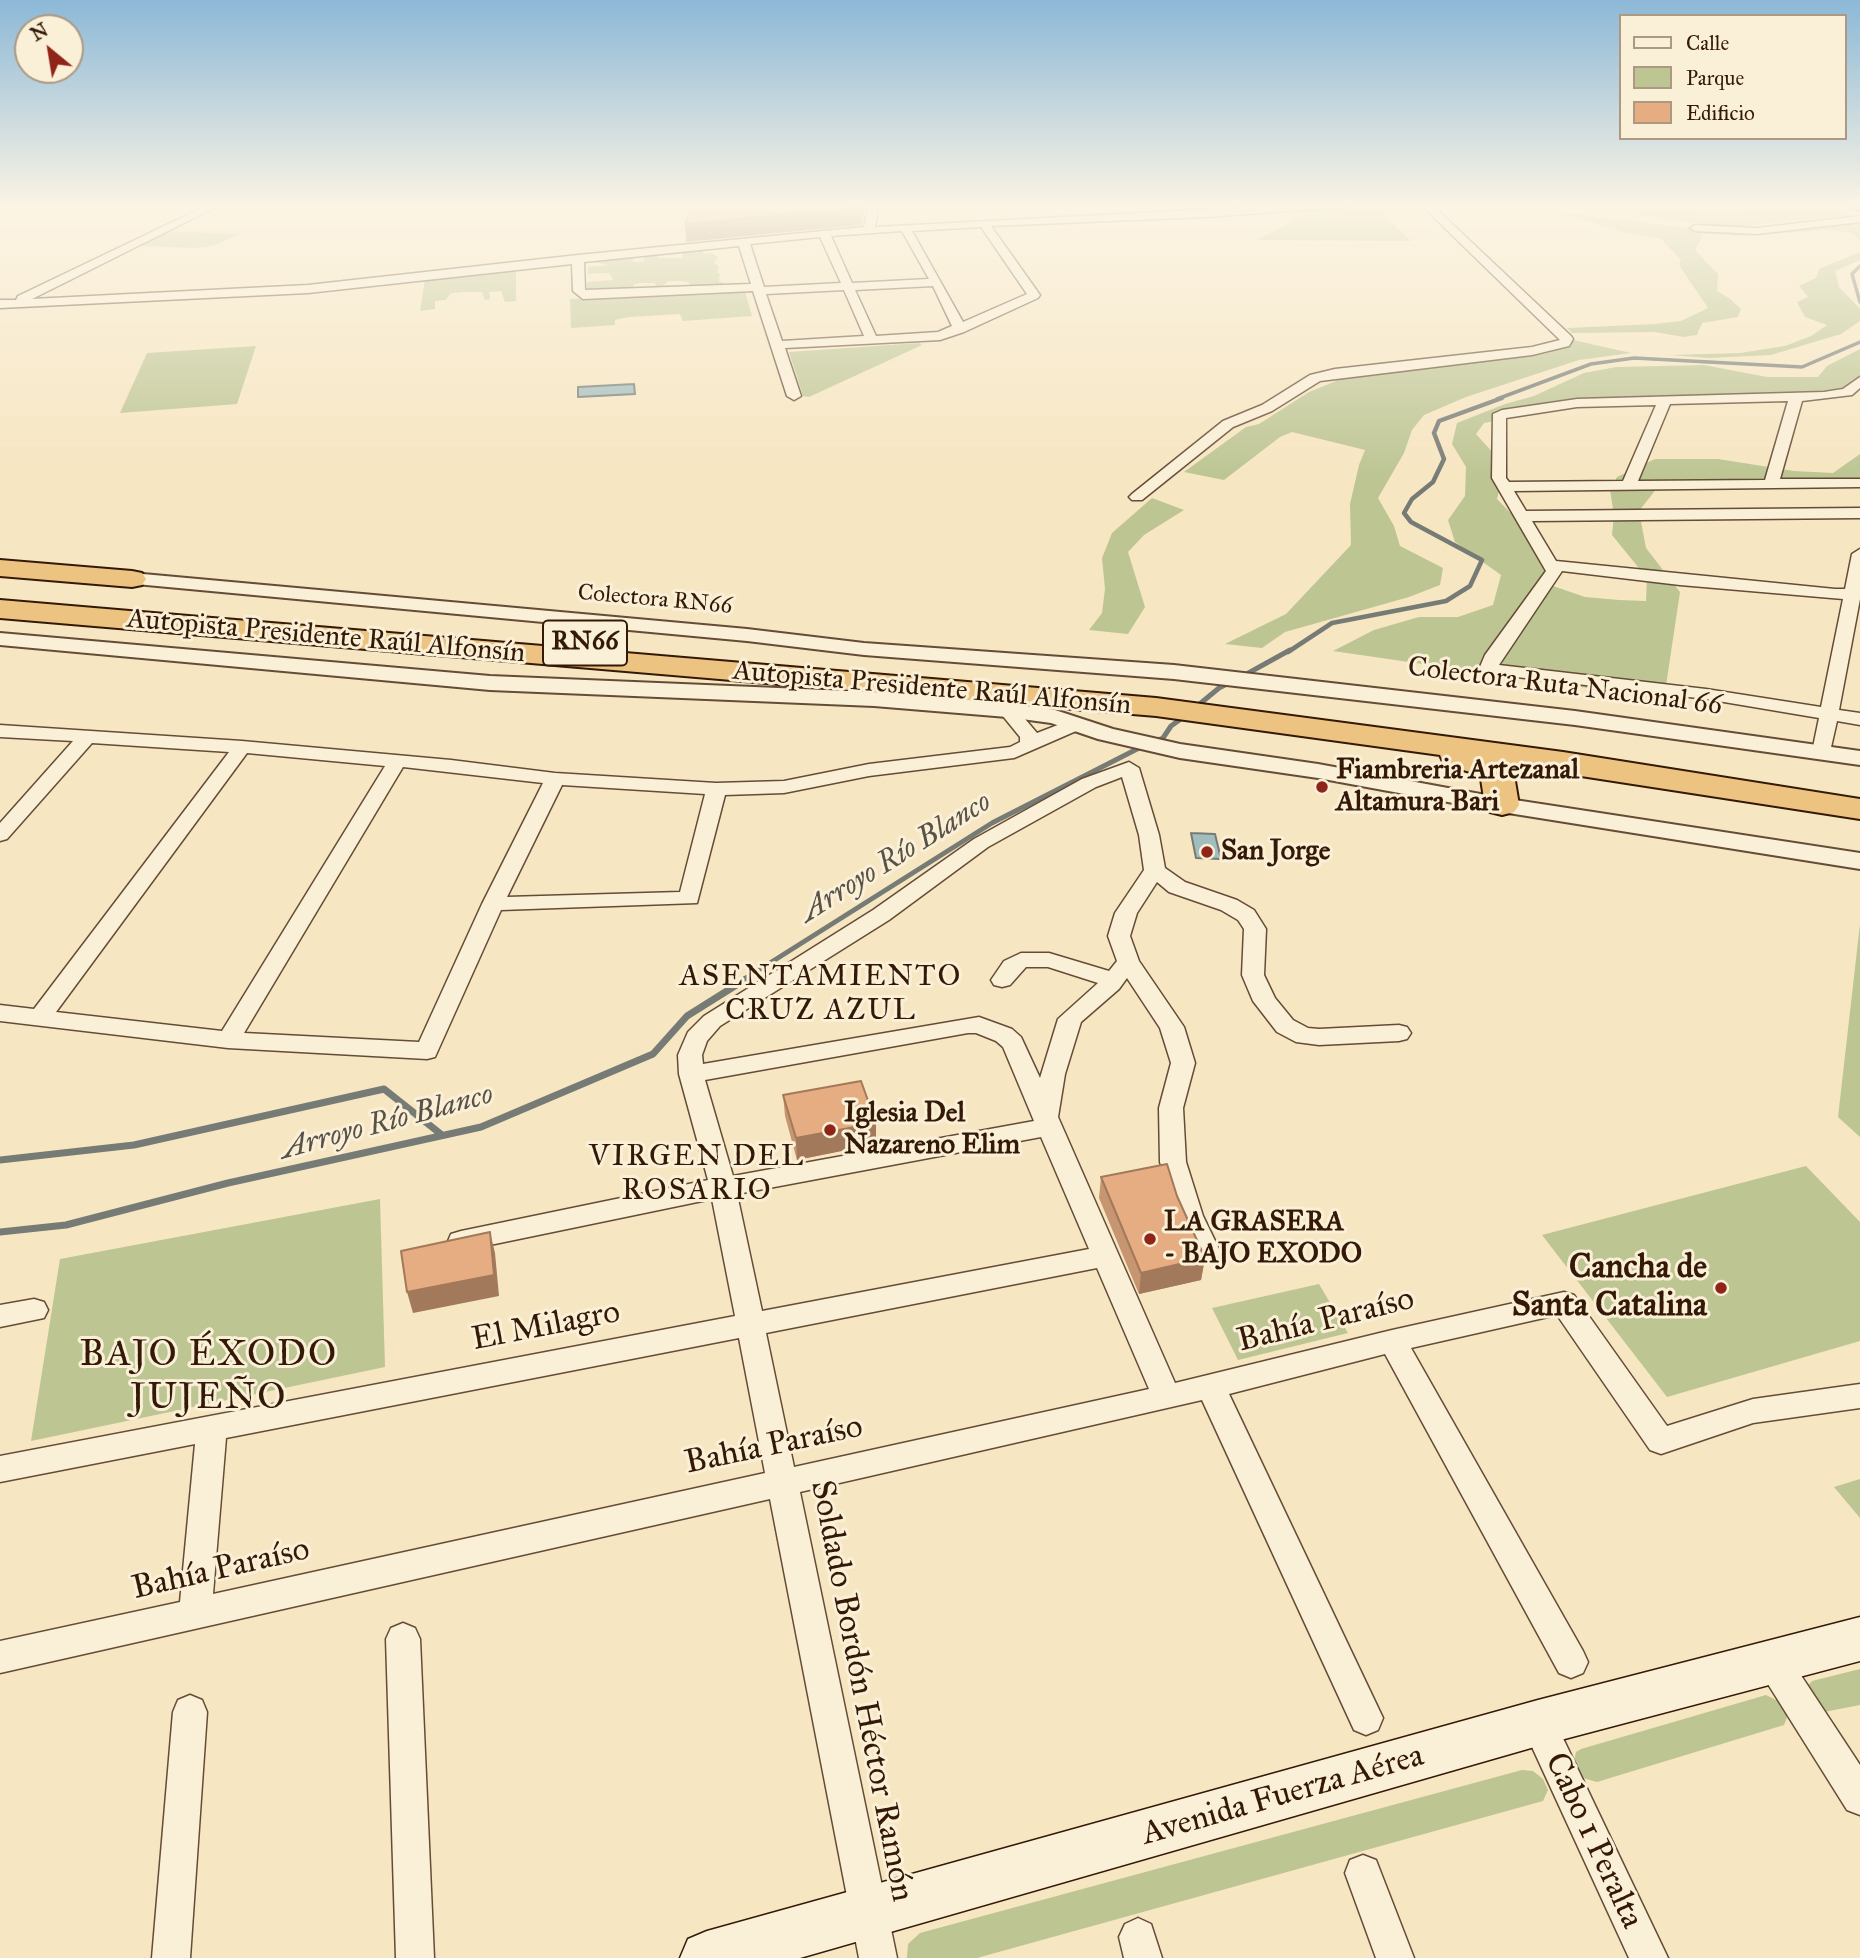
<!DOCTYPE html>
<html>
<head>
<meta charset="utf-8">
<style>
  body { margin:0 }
  #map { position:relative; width:1860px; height:1958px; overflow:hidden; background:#f7e6c2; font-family:"IM FELL Great Primer",serif }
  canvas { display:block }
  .legend { position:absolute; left:1619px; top:14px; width:228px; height:126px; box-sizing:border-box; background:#faefd7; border:2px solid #ab9984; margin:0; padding:9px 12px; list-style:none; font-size:21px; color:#341907 }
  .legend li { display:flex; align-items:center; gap:14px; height:35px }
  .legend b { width:35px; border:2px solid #ab9984 }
  .north { position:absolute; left:14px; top:14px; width:70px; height:70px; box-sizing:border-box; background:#faefd7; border:2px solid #ab9984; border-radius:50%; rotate:330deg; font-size:19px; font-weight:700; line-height:28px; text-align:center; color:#341907 }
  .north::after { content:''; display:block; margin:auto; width:24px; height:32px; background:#8f2418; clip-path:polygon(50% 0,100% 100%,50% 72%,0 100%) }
</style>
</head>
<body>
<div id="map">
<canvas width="1860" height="1958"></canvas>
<ul class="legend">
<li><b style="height:9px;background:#faefd7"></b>Calle</li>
<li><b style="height:19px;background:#bdc593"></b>Parque</li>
<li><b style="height:19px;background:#e7ad82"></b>Edificio</li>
</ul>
<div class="north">N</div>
</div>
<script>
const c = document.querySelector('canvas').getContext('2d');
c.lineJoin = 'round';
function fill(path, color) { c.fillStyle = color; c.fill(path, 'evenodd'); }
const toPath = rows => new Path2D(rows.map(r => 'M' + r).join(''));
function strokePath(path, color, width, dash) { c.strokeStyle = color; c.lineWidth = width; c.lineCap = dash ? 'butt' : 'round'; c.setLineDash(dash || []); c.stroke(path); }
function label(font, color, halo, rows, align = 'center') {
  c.font = font + ' "IM FELL Great Primer",serif'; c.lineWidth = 6; c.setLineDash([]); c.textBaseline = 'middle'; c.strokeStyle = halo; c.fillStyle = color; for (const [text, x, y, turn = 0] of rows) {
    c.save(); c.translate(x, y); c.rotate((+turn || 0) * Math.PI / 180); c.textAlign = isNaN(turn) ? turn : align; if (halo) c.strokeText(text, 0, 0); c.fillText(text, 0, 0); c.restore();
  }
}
const green = toPath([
  [1389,204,1382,214,1411,241,1257,240,1317,208],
  [1436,204,1503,206,1738,234,1860,222,1860,241,1852,233,1829,230,1742,236,1704,234,1695,250,1718,274,1717,291,1729,298,1741,309,1738,317,1702,323,1697,335,1683,337,1655,332,1572,333,1567,328,1655,324,1681,321,1708,308,1679,265,1681,260,1661,239,1623,232,1572,216,1530,210],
  [1602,204,1742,212,1750,204,1828,204,1853,215,1730,227,1562,206],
  [169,231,240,234,216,245,197,248,139,246],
  [702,250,704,254,712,253,718,257,714,263,719,266,717,273,720,273,719,282,723,282,723,286,690,287,689,282,682,281,668,281,663,286,656,286,655,283,640,283,633,285,634,291,587,291,587,282,613,280,609,273,588,274,588,267,609,265,588,261,632,257,633,262,644,262,644,256,657,254,658,258,683,258,683,252],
  [1860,252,1860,260,1835,271,1839,287,1860,309,1860,321,1841,334,1771,355,1709,358,1670,355,1740,353,1785,346,1811,336,1827,325,1805,317,1797,302,1808,297,1799,286,1816,278,1819,269],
  [516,268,516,301,505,302,501,291,489,292,490,299,485,300,482,292,463,292,451,293,446,300,435,301,435,309,420,311,425,279],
  [744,288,752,316,683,321,680,314,629,317,615,320,615,325,571,328,570,299],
  [1573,340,1631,353,1579,360,1466,397,1424,415,1412,430,1404,453,1378,498,1394,526,1400,546,1443,568,1440,585,1409,597,1285,632,1262,648,1225,644,1286,614,1351,545,1350,504,1359,465,1365,450,1292,432,1280,437,1224,480,1184,472,1246,427,1259,424,1309,392,1346,377,1543,354,1567,348],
  [919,343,922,345,809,397,803,396,789,352],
  [256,346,237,404,120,413,147,353],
  [1860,349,1860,382,1844,397,1611,400,1484,423,1476,434,1505,466,1497,499,1533,536,1553,586,1585,597,1619,600,1646,601,1647,578,1612,535,1614,515,1610,490,1617,477,1655,459,1718,459,1794,471,1833,473,1860,454,1860,486,1661,483,1639,511,1646,548,1680,592,1664,699,1333,651,1374,630,1419,617,1458,617,1493,605,1501,575,1455,542,1448,520,1465,496,1466,467,1452,444,1457,423,1505,404,1534,396,1584,373,1616,367,1704,365,1767,377,1818,377,1827,366],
  [1152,498,1184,510,1144,535,1128,552,1145,607,1128,634,1089,630,1102,613,1105,589,1102,558,1112,533],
  [1860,924,1860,1137,1838,1117],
  [1806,1166,1860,1222,1860,1341,1667,1397,1542,1235],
  [380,1199,385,1367,31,1441,60,1259],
  [1319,1284,1348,1333,1238,1360,1212,1308],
  [1860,1479,1860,1518,1834,1487],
  [1860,1669,1860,1705,1824,1712,1805,1689,1812,1681],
  [1766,1695,1782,1703,1788,1715,1784,1725,1597,1782,1583,1778,1573,1765,1576,1752,1581,1749],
  [1522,1770,1533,1771,1543,1779,1548,1790,1543,1801,977,1958,907,1958,908,1944,920,1933]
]);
const water = toPath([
  [634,384,635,394,578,397,578,387,634,384],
  [1191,833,1215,834,1221,859,1196,858,1191,833]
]);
const streamFar3 = toPath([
  [1842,204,1860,211],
  [1860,266,1852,274,1860,302],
  [1497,399,1591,364,1634,358,1802,367,1860,342]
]);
const streamFar2 = toPath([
  [1288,652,1332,623,1446,601,1470,586,1482,560,1411,522,1404,513,1412,499,1433,482,1444,459,1434,433,1439,421,1502,398]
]);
const streamFar1 = toPath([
  [1243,676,1290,650],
  [1196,707,1219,688,1233,681],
  [1153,742,1163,738,1171,726,1185,716],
  [743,980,992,823,1143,746]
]);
const stream = toPath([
  [0,1160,134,1145,384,1089,442,1135],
  [0,1232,66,1225,228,1183,481,1127,653,1054,687,1016,746,979]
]);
const minor = toPath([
  [210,204,222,204,32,299,308,285,578,255,864,227,869,204,879,204,875,227,1307,204,1351,204,1346,207,1206,217,991,226,1040,295,1038,298,964,332,940,340,785,348,801,396,794,400,787,396,753,291,583,299,573,291,572,264,308,293,0,308,0,300,16,300,18,296,210,204],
  [981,227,1027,294,963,322,912,231,981,227],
  [902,231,929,279,852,283,831,236,902,231],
  [820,237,841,283,764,287,750,244,820,237],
  [739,246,751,284,585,290,584,262,739,246],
  [933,286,952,326,938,332,876,336,855,290,933,286],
  [844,290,864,336,782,341,766,294,844,290],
  [1420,204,1431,204,1571,336,1573,339,1569,346,1532,355,1320,381,1272,411,1233,427,1142,500,1132,500,1129,497,1132,494,1223,421,1262,405,1310,375,1335,369,1532,347,1560,340,1420,204],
  [1860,216,1860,222,1757,234,1695,231,1690,228,1695,225,1757,228,1860,216],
  [1860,377,1860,388,1852,395,1802,401,1780,479,1860,479,1860,487,1514,491,1526,511,1860,508,1860,518,1532,521,1556,561,1835,589,1845,589,1852,554,1860,549,1860,599,1839,710,1860,713,1860,725,1837,721,1829,756,1822,758,1812,752,1819,718,1706,699,1482,673,1479,669,1485,655,1546,571,1492,478,1493,414,1502,410,1577,399,1824,392,1843,389,1860,377],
  [1788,401,1765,480,1638,481,1670,404,1788,401],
  [1656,405,1623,481,1509,482,1506,478,1506,418,1577,407,1656,405],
  [1562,571,1680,585,1843,599,1821,707,1706,689,1499,665,1562,571],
  [1007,704,1014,706,1037,733,1076,718,1085,724,1083,728,1014,758,869,776,784,793,725,795,697,903,501,910,435,1057,427,1059,228,1048,0,1021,0,1005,34,1009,229,752,92,743,7,839,0,841,0,823,73,741,0,737,0,725,242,741,451,760,555,773,716,783,784,781,869,764,1010,747,1020,742,1020,737,998,710,1007,704],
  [247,753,385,766,222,1031,56,1012,247,753],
  [403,767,543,783,482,904,419,1042,244,1033,403,767],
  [562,785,705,794,680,892,507,897,562,785],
  [1129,762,1139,768,1159,835,1165,868,1185,882,1237,900,1254,910,1266,929,1264,975,1275,998,1293,1020,1308,1028,1319,1029,1399,1025,1407,1027,1411,1033,1407,1039,1399,1041,1319,1045,1296,1042,1277,1032,1253,1001,1242,975,1244,929,1238,920,1221,910,1169,892,1157,882,1137,913,1130,936,1139,961,1184,1027,1195,1063,1183,1108,1186,1162,1203,1216,1221,1253,1217,1260,1207,1263,1197,1260,1177,1216,1160,1162,1159,1108,1171,1063,1160,1028,1127,978,1119,989,1081,1022,1065,1074,1058,1117,1175,1383,1392,1330,1564,1292,1574,1295,1667,1426,1753,1399,1860,1384,1860,1408,1753,1423,1661,1454,1650,1450,1557,1315,1411,1348,1583,1651,1588,1662,1583,1673,1571,1678,1559,1673,1385,1354,1229,1394,1383,1718,1378,1730,1366,1735,1354,1730,1202,1400,800,1492,897,1958,859,1958,770,1499,0,1673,0,1641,180,1602,195,1444,0,1482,0,1456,735,1316,712,1199,461,1251,451,1248,448,1241,451,1234,461,1231,708,1180,679,1074,678,1055,688,1032,704,1016,873,910,974,839,1082,779,1129,762],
  [1122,777,1139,835,1144,870,1115,913,1108,936,1117,961,1109,971,1049,953,1021,953,1004,961,991,980,994,985,1002,987,1010,985,1026,967,1048,967,1098,983,1058,1019,1040,1078,1021,1037,1012,1029,979,1017,703,1064,702,1055,707,1041,720,1026,889,920,988,847,1096,787,1122,777],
  [968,1033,976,1033,996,1041,1003,1047,1034,1121,733,1176,705,1080,968,1033],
  [1041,1137,1089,1249,762,1311,737,1194,1041,1137],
  [1097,1268,1149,1389,794,1467,766,1333,1097,1268],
  [739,1338,765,1473,213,1594,226,1438,739,1338],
  [34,1299,44,1302,48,1310,44,1318,0,1327,0,1305,34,1299],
  [403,1623,415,1628,420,1639,434,1958,396,1958,386,1639,391,1628,403,1623],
  [1773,1646,1785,1651,1860,1765,1860,1815,1847,1810,1761,1673,1756,1662,1761,1651,1773,1646],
  [190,1695,202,1700,207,1712,190,1958,152,1958,173,1712,178,1700,190,1695],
  [1538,1706,1550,1711,1668,1958,1629,1958,1521,1723,1526,1711,1538,1706],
  [1363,1855,1376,1860,1414,1958,1376,1958,1345,1873,1350,1860,1363,1855],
  [1138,1918,1151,1924,1162,1958,1124,1958,1119,1937,1125,1924,1138,1918]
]);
const tertiary = toPath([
  [132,573,747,629,864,643,1174,665,1575,711,1860,751,1860,765,1575,725,1174,679,864,655,747,641,125,583,122,579,125,575,132,573],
  [0,633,490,676,874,692,1007,703,1055,710,1113,729,1180,744,1318,764,1502,798,1860,853,1860,869,1502,812,1318,778,1180,758,1098,739,1051,723,1007,717,874,706,490,690,0,645,0,633]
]);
const secondary = toPath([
  [1860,1617,1860,1661,1538,1746,800,1958,680,1958,688,1939,707,1931,1538,1700,1860,1617]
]);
const motorway = toPath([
  [0,560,132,571,142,573,146,579,142,585,132,587,0,576,0,560],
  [0,600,1156,698,1563,752,1860,799,1860,819,1503,764,1514,775,1519,805,1514,812,1502,815,1490,812,1485,805,1481,779,1473,773,1444,764,1440,755,1156,716,0,618,0,600]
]);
const wall = toPath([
  [783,1095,876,1144,797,1160,785,1116],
  [1101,1177,1177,1196,1205,1258,1201,1280,1139,1294,1099,1198]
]);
const shadedWall = toPath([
  [862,204,867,204,861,225,686,242,685,224],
  [876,1123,876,1144,797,1160,796,1138],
  [490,1232,495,1253,499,1296,413,1313,407,1292],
  [1205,1258,1201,1280,1139,1294,1141,1273]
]);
const building = toPath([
  [693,204,862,204,861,207,685,224,693,204],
  [861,1081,876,1123,796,1138,783,1095,861,1081],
  [1167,1164,1177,1196,1205,1258,1141,1273,1101,1177,1167,1164],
  [490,1232,494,1275,407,1292,401,1251,490,1232]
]);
const markers = [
  [1322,787,7,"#8f2418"],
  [1207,852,7,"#8f2418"],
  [830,1130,7,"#8f2418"],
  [1150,1239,7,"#8f2418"],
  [1721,1288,7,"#8f2418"]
];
const farStreetnames = [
  ["Colectora RN66",655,600,5]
];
const shields = [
  [585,643,84]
];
const shieldNames = [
  ["RN66",585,643]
];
const streetNames = [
  ["Autopista Presidente Raúl Alfonsín",326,637,5],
  ["Colectora Ruta Nacional 66",1565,687,7],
  ["Autopista Presidente Raúl Alfonsín",932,689,5]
];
const poiNames = [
  ["Fiambreria Artezanal",1336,771],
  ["Altamura Bari",1336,803],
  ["San Jorge",1221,852],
  ["Iglesia Del",844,1114],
  ["Nazareno Elim",844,1146],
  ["LA GRASERA",1164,1223],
  ["- BAJO EXODO",1164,1255]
];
const waterNames = [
  ["Arroyo Río Blanco",896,858,-32],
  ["Arroyo Río Blanco",387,1123,-15]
];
const neighbourhoodNames = [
  ["ASENTAMIENTO",821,978],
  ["CRUZ AZUL",821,1012],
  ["VIRGEN DEL",697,1158],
  ["ROSARIO",697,1192]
];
const nearPoinames = [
  ["Cancha de",1707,1269],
  ["Santa Catalina",1707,1307]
];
const nearStreetnames = [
  ["Bahía Paraíso",1326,1321,-14],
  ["El Milagro",546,1327,-11],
  ["Bahía Paraíso",774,1446,-12],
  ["Bahía Paraíso",221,1570,-13],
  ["Soldado Bordón Héctor Ramón",861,1691,79],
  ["Avenida Fuerza Aérea",1283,1796,-16],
  ["Cabo 1 Peralta",1593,1841,65]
];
const nearNeighbourhoodnames = [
  ["BAJO ÉXODO",209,1356],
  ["JUJEÑO",209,1399]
];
fill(green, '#bdc593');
fill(water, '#a2bdbe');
strokePath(water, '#767b75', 2);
strokePath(streamFar3, '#767b75', 3.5);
strokePath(streamFar2, '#767b75', 4.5);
strokePath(streamFar1, '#767b75', 5);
strokePath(stream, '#767b75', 7);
strokePath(minor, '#654c36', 3);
strokePath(tertiary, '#654c36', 4);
strokePath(secondary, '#341907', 3);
strokePath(motorway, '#341907', 4);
fill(minor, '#faefd7');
fill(tertiary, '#faefd7');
fill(secondary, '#faefd7');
fill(motorway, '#ecc381');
fill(wall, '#c79570');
fill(shadedWall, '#a2795b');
fill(building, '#e7ad82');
strokePath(building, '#a2795b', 2);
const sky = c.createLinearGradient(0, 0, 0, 478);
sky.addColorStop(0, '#8cb8d7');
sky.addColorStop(0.43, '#fbf4e4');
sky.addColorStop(1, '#fbf4e400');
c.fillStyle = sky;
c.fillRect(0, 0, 1860, 478);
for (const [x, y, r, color] of markers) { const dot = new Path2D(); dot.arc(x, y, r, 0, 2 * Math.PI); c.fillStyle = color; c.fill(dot); strokePath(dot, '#faefd7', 2.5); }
label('23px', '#341907', '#faefd7', farStreetnames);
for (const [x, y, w] of shields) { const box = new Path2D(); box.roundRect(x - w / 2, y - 22.5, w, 45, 5); c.fillStyle = '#faefd7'; c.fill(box); strokePath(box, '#341907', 2); }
label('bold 26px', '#341907', null, shieldNames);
label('28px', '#341907', '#faefd7', streetNames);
label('bold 28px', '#341907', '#faefd7', poiNames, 'left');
label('italic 30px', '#5a5247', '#faefd7', waterNames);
c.letterSpacing = '2px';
label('30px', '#341907', '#faefd7', neighbourhoodNames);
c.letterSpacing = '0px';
label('bold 33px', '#341907', '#faefd7', nearPoinames, 'right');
label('33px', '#341907', '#faefd7', nearStreetnames);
c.letterSpacing = '2px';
label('37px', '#341907', '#faefd7', nearNeighbourhoodnames);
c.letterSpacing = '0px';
</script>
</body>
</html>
